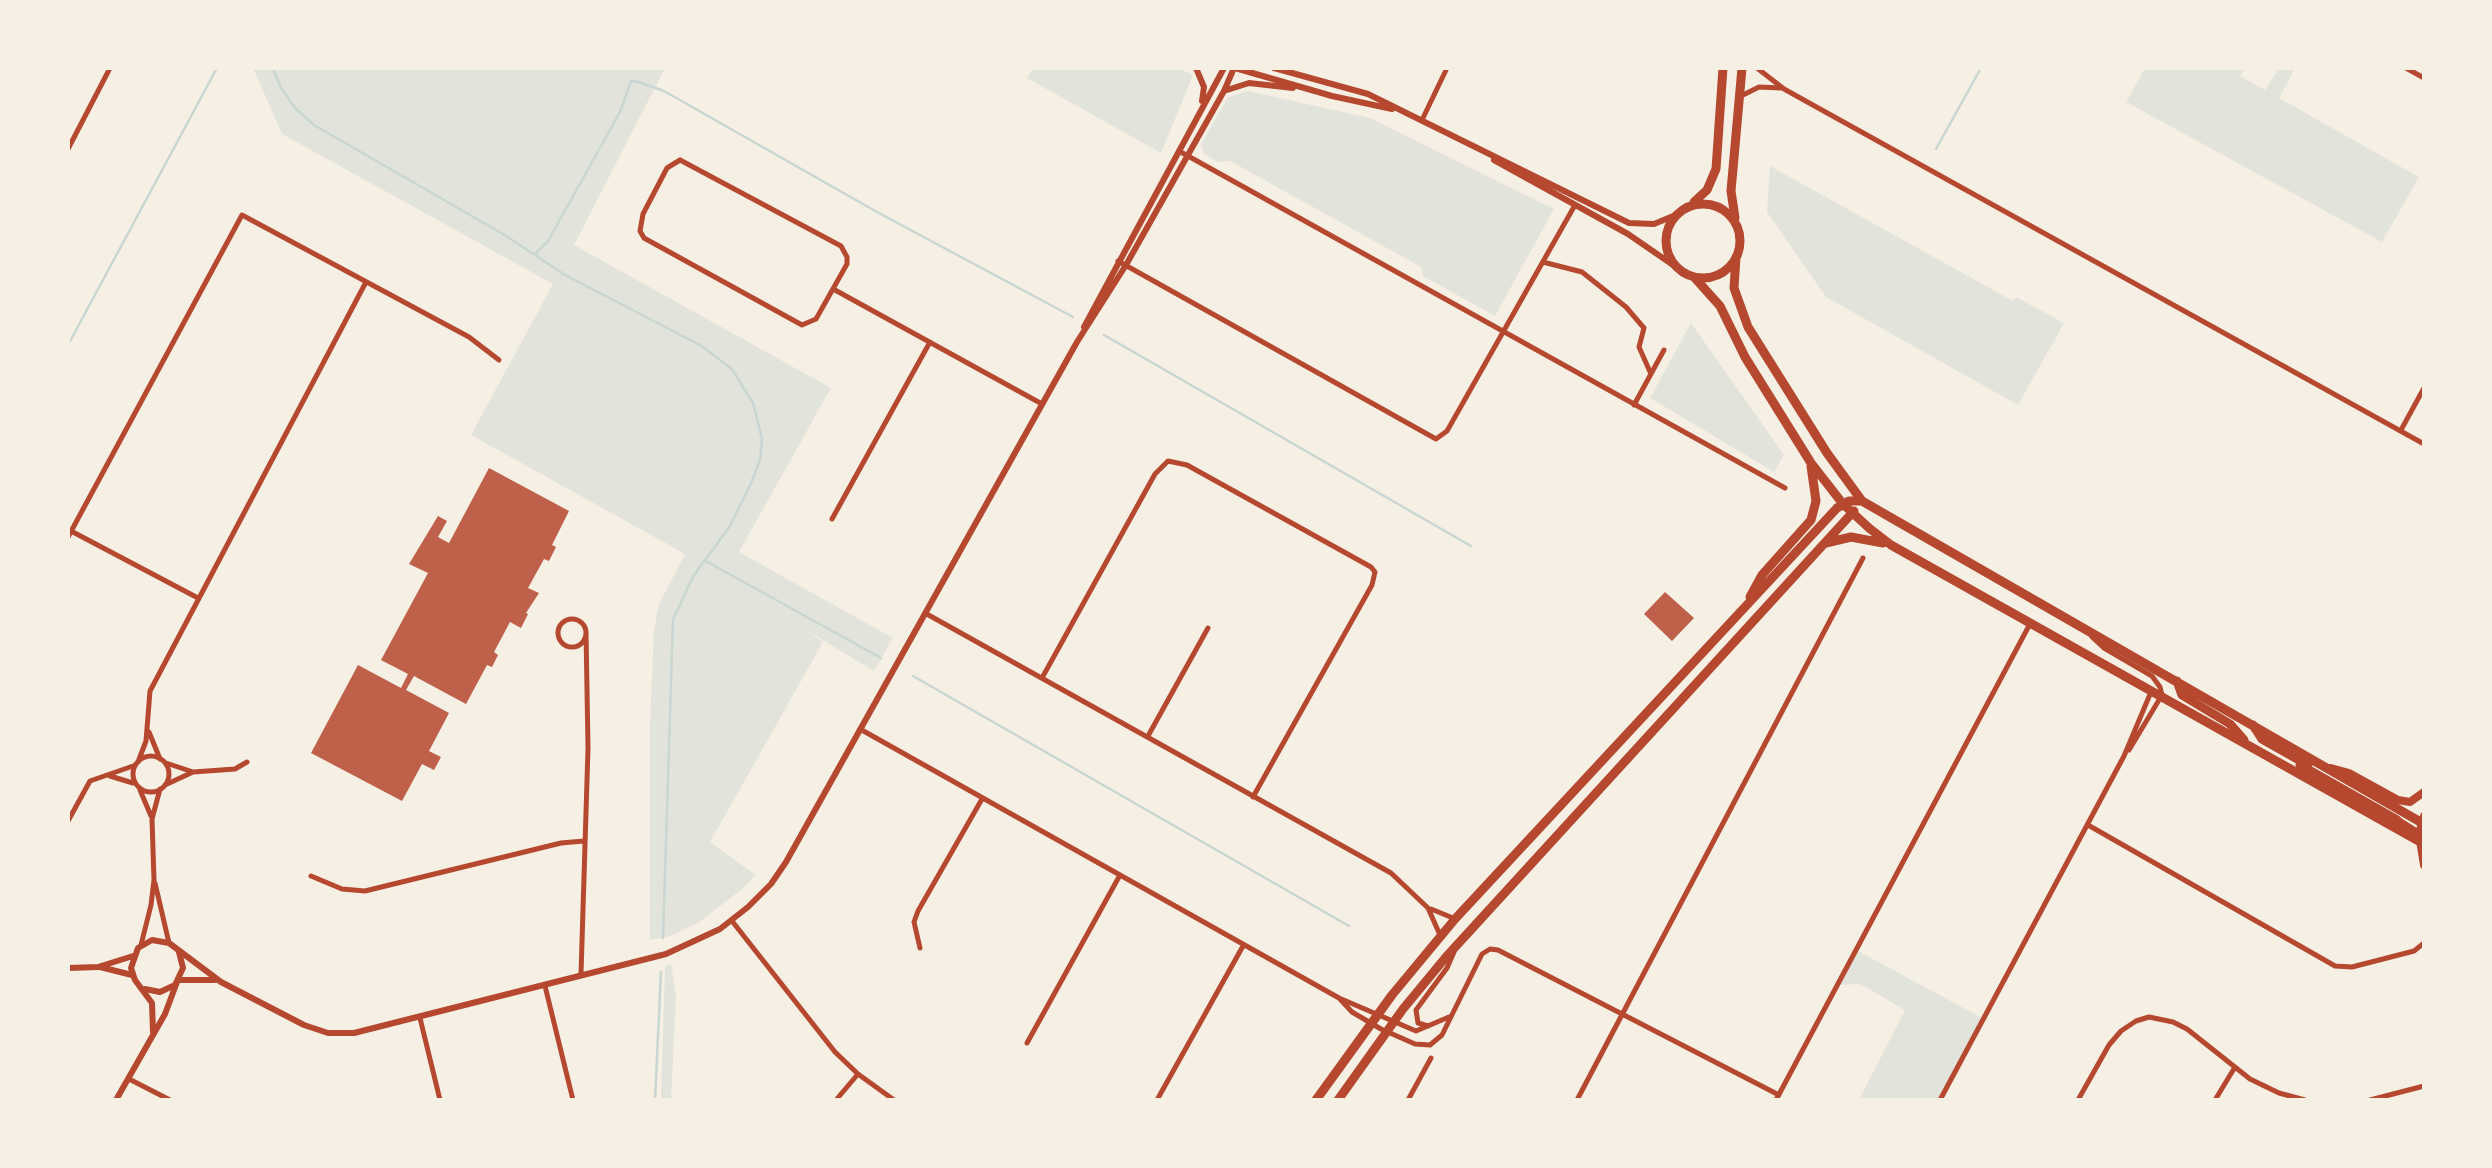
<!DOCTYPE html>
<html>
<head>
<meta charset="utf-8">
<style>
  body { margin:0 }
  #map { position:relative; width:2492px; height:1168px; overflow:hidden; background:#f6efe4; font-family:Overpass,sans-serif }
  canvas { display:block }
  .frame { position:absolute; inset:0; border:70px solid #f6efe4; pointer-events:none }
</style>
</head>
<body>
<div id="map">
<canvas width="2492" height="1168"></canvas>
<div class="frame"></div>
</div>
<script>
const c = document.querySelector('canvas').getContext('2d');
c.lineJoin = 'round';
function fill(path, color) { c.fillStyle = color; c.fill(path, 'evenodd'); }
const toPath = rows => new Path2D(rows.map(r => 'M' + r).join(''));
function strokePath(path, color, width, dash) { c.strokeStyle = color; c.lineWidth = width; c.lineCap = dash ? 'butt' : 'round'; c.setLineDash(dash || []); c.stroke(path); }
const green = toPath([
  [253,68,665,68,574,245,831,388,739,552,893,638,874,671,806,630,823,642,710,842,756,875,742,889,698,923,670,936,650,940,650,722,654,630,659,604,685,554,471,435,553,284,282,134],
  [1033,68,1177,68,1193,75,1161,153,1027,78],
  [2145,68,2245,68,2240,76,2265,90,2279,68,2295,68,2279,98,2419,177,2382,242,2126,102],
  [1248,91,1370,118,1554,209,1495,316,1423,276,1421,267,1230,161,1218,162,1204,154,1201,144,1228,97],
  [1770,166,2013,301,2016,297,2064,323,2018,405,1826,297,1767,212],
  [1691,323,1784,455,1774,472,1650,398],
  [1856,950,1984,1019,1940,1100,1859,1100,1905,1010,1860,984,1838,985],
  [671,963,676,996,671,1100,661,1100,665,967]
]);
const stream = toPath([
  [273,68,281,88,295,108,314,125,503,234,565,275,700,345,732,369,753,403,762,439,760,460,751,483,730,526,694,575,673,619,663,938],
  [1936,149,1981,68],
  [535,254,548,241,562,216,620,112,631,81,639,82,664,91,877,212,1073,317],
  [1104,335,1471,546],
  [68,345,217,68],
  [704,560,881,658],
  [913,676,1349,926],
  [655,1100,661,972]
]);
const building = toPath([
  [489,468,569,511,552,545,556,547,549,561,544,559,528,588,539,593,526,613,528,614,521,628,510,622,494,652,498,655,492,667,487,665,466,704,414,676,406,690,449,713,429,751,441,757,434,770,422,764,402,801,311,753,358,665,401,688,408,674,381,660,428,573,409,564,438,516,447,521,438,537,449,543],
  [1665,592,1694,618,1672,641,1644,614]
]);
const minor = toPath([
  [1757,68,1784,89,2424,444],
  [2406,68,2424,78],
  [1741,96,1759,87,1781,88],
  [1422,120,1447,68],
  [68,149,110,68],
  [1179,151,1785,488],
  [680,160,841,246,847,257,847,264,816,319,802,325,644,238,640,231,643,214,667,168,680,160],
  [1118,261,1436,439,1447,431,1575,205],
  [1543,262,1582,272,1626,307,1644,328,1639,347,1651,374],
  [835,290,1042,404],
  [1634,405,1664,350],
  [2401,430,2424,388],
  [832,519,930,342],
  [71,531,198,598],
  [68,537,242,215,469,337,499,360],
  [925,613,1391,873,1428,908,1440,935],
  '558 633a14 14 0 1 1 28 0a14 14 0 1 1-28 0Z',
  [2092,637,2104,648,2152,676,2160,687,2162,695,2129,750],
  [1042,678,1155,474,1168,461,1187,465,1371,567,1375,572,1372,585,1253,797],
  [860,729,1339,998,1416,1031,1449,1017],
  [149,732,160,759],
  [1148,736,1208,628],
  '133 774a18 18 0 1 1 36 0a18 18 0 1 1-36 0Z',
  [138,762,146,741,150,691,366,282],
  [166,763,193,772],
  [110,776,133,783],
  [165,785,193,772,235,769,247,762],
  [140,790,151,816],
  [68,821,90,781,133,766],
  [2088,825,2335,966,2352,967,2414,951,2424,943],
  [311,876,342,889,365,891,561,843,584,841],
  [155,883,169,943],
  [1431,909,1453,918],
  [732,921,835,1052,858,1074,894,1100],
  [141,945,151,905,154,880,152,819,160,789],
  [920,948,914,922,918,911,982,799],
  [581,974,588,748,586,632],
  [545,986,573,1100],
  [1339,998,1352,1012,1381,1029,1415,1044,1430,1045,1442,1035,1482,954,1490,949,1498,950,1779,1095],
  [420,1018,440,1100],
  [1428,1026,1418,1023,1416,1010,1447,968,1454,952],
  [1027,1043,1120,875],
  [129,1079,170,1100],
  [836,1100,858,1074],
  [1157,1100,1243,946],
  [1408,1100,1431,1058],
  [1577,1100,1863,558],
  [1776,1100,2031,622],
  [1940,1100,2124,756,2151,692],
  [2078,1100,2109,1045,2121,1031,2136,1021,2149,1017,2173,1022,2187,1029,2250,1079,2279,1093,2305,1100],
  [2215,1100,2235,1067],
  [2370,1100,2424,1086]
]);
const tertiary = toPath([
  [1196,68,1204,87,1202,101],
  [1235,68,1332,96,1392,109],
  [1274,68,1368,94,1629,223,1654,224,1678,214],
  [1227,90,1249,83,1293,88],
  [1494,160,1628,234,1676,267],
  [1084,327,1224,68],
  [100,967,132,975],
  [68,968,98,967,133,956],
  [179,980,215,980],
  [145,989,160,992,175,985,183,968,179,952],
  [153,1032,152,1003,135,980,131,968,138,948,152,940,169,943,221,982,304,1025,328,1033,354,1033,666,954,720,929,748,907,771,884,786,862,1077,342,1126,265,1224,91,1234,68],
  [116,1100,165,1014,177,982]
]);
const secondary = toPath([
  [2331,768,2349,773,2398,800,2410,802,2424,792],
  [2424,816,2419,834,2424,865],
  [2397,820,2419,834]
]);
const primary = toPath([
  [1694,202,1707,190,1716,169,1723,68],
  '1666 241a37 37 0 1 1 74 0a37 37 0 1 1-74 0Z',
  [1735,218,1731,191,1742,68],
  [1736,257,1734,288,1748,327,1827,453,1862,501,2424,824],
  [1694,277,1720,306,1745,357,1811,463,1843,504,1869,528,1891,545,2424,844],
  [1826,543,1851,537,1883,543],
  [1750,597,1762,575,1811,520,1816,501,1811,466],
  [2177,681,2182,695,2230,724,2244,740],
  [2253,725,2262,739,2308,765],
  [2300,765,2397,820],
  [1316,1100,1392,995,1455,919,1837,508,1849,501,1862,501],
  [1338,1100,1403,1009,1446,957,1854,511]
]);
fill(green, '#e2e4dc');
strokePath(stream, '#c9d6d2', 2.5);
fill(building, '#bf614a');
strokePath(minor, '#b5482f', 5);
strokePath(tertiary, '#b5482f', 6);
strokePath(secondary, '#b5482f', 8);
strokePath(primary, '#b5482f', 9);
</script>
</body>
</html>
